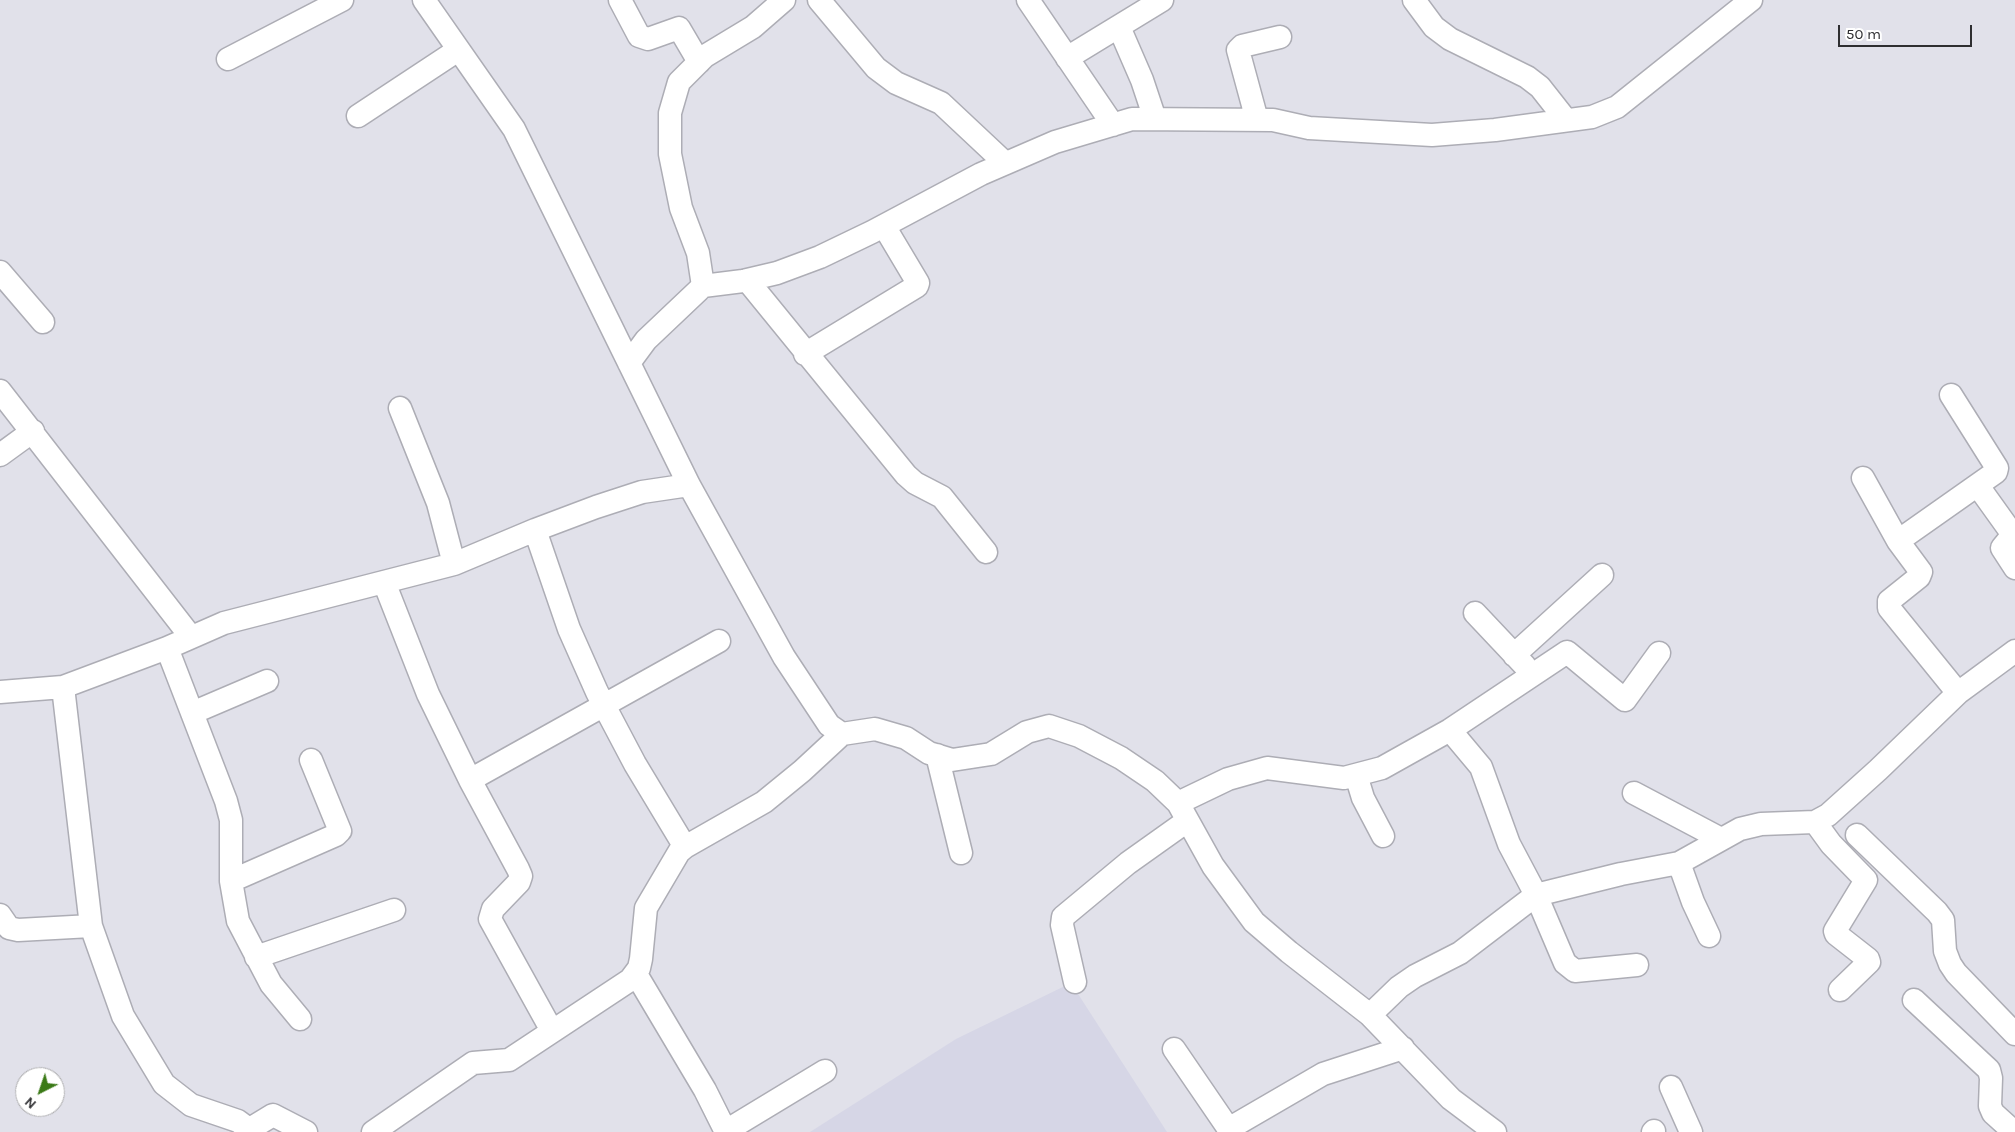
<!DOCTYPE html>
<html>
<head>
<meta charset="utf-8">
<style>
  body { margin:0 }
  #map { position:relative; width:2015px; height:1132px; overflow:hidden; background:#e1e1ea; font-family:Karla,sans-serif }
  canvas { display:block }
  .north { position:absolute; left:15px; top:1067px; width:50px; height:50px; box-sizing:border-box; background:#fff; border:1px solid #ababad; border-radius:50%; rotate:221deg; font-size:14px; font-weight:700; line-height:20px; text-align:center; color:#2e2e31 }
  .north::after { content:''; display:block; margin:auto; width:18px; height:22px; background:#3b7a17; clip-path:polygon(50% 0,100% 100%,50% 72%,0 100%) }
  .scale { position:absolute; left:1838px; top:25px; width:134px; height:22px; box-sizing:border-box; border:2px solid #2e2e31; border-top:0; padding-left:6px; font-size:15px; line-height:18px; white-space:nowrap; color:#2e2e31; -webkit-text-stroke:4px #fff; paint-order:stroke }
</style>
</head>
<body>
<div id="map">
<canvas width="2015" height="1132"></canvas>
<div class="north">N</div>
<div class="scale">50 m</div>
</div>
<script>
const c = document.querySelector('canvas').getContext('2d');
c.lineJoin = 'round';
function fill(path, color) { c.fillStyle = color; c.fill(path, 'evenodd'); }
const toPath = rows => new Path2D(rows.map(r => 'M' + r).join(''));
function strokePath(path, color, width, dash) { c.strokeStyle = color; c.lineWidth = width; c.lineCap = dash ? 'butt' : 'round'; c.setLineDash(dash || []); c.stroke(path); }
const built = toPath([
  [1071,983,1167,1132,810,1132,956,1039]
]);
const minor = toPath([
  [424,0,514,129,689,485,784,657,829,725,842,734,875,729,906,738,929,753,952,760,991,754,1027,732,1049,726,1079,736,1121,758,1155,781,1178,803,1213,866,1254,922,1289,952,1370,1015,1451,1099,1495,1132],
  [620,0,639,36,648,39,679,28,699,62],
  [819,0,876,68,896,83,941,103,1005,163],
  [1028,0,1113,125],
  [1414,0,1434,27,1450,39,1527,77,1540,87,1566,120],
  [1119,27,1142,80,1155,119],
  [1067,58,1162,0],
  [228,59,342,0],
  [358,116,458,50],
  [1257,120,1238,50,1242,46,1280,37],
  [0,272,43,322],
  [747,280,906,475,915,483,942,497,986,552],
  [703,286,698,253,681,208,670,154,670,113,679,82,705,56,753,27,784,0],
  [805,354,917,286,918,283,884,226],
  [629,363,646,340,703,286,743,281,777,273,820,257,872,232,981,174,1055,142,1132,119,1273,120,1309,128,1432,135,1495,130,1592,117,1617,107,1751,0],
  [0,391,191,637],
  [400,408,438,503,454,564],
  [0,455,33,431],
  [1863,478,1898,541,1921,572,1919,577,1889,601,1889,608,1958,693],
  [1978,486,2011,532,2011,537,2002,548,2015,568],
  [535,530,569,629,597,692,635,764,685,847],
  [1898,541,1996,472,1997,468,1951,395],
  [384,582,428,694,470,780,518,869,521,876,519,882,493,909,490,919,552,1031],
  [1475,613,1525,666],
  [167,648,226,801,231,820,231,881,238,921,271,984,300,1019],
  [1514,655,1602,575],
  [63,687,91,926,123,1016,164,1084,191,1105,238,1121,253,1132],
  [0,692,63,687,167,648,224,623,454,564,535,530,596,507,642,492,689,485],
  [192,713,267,681],
  [1450,730,1481,767,1509,844,1536,895,1565,963,1575,971,1637,965],
  [937,755,961,853],
  [1356,775,1363,798,1383,836],
  [470,780,719,641],
  [1634,793,1721,839],
  [1178,803,1228,779,1267,768,1344,778,1382,768,1450,730,1567,652,1625,700,1659,653],
  [1815,822,1831,844,1866,880,1835,931,1836,934,1868,959,1869,962,1840,990],
  [1857,835,1937,912,1943,920,1945,951,1950,964,1956,973,2015,1034],
  [1679,863,1693,902,1709,936],
  [231,881,336,835,340,831,311,760],
  [0,915,9,928,18,930,91,926],
  [256,957,394,910],
  [636,974,705,1090,726,1132],
  [1075,982,1062,925,1063,917,1128,863,1187,821],
  [1914,1000,1989,1070,1991,1078,1990,1106,1993,1113,2014,1132],
  [1370,1015,1399,987,1415,976,1460,953,1536,895,1621,874,1679,863,1740,829,1761,824,1815,822,1828,815,1878,770,1958,693,2015,651],
  [1174,1049,1226,1125,1230,1128,1323,1074,1403,1048],
  [1671,1087,1691,1132],
  [250,1129,273,1115,306,1132],
  [726,1131,825,1071],
  [373,1132,473,1063,509,1060,630,980,639,968,641,959,646,908,679,852,685,847,764,802,802,771,842,734],
  [1653,1132,1654,1131]
]);
fill(built, '#d6d6e6');
strokePath(minor, '#adadb5', 25);
strokePath(minor, '#fff', 22);
</script>
</body>
</html>
